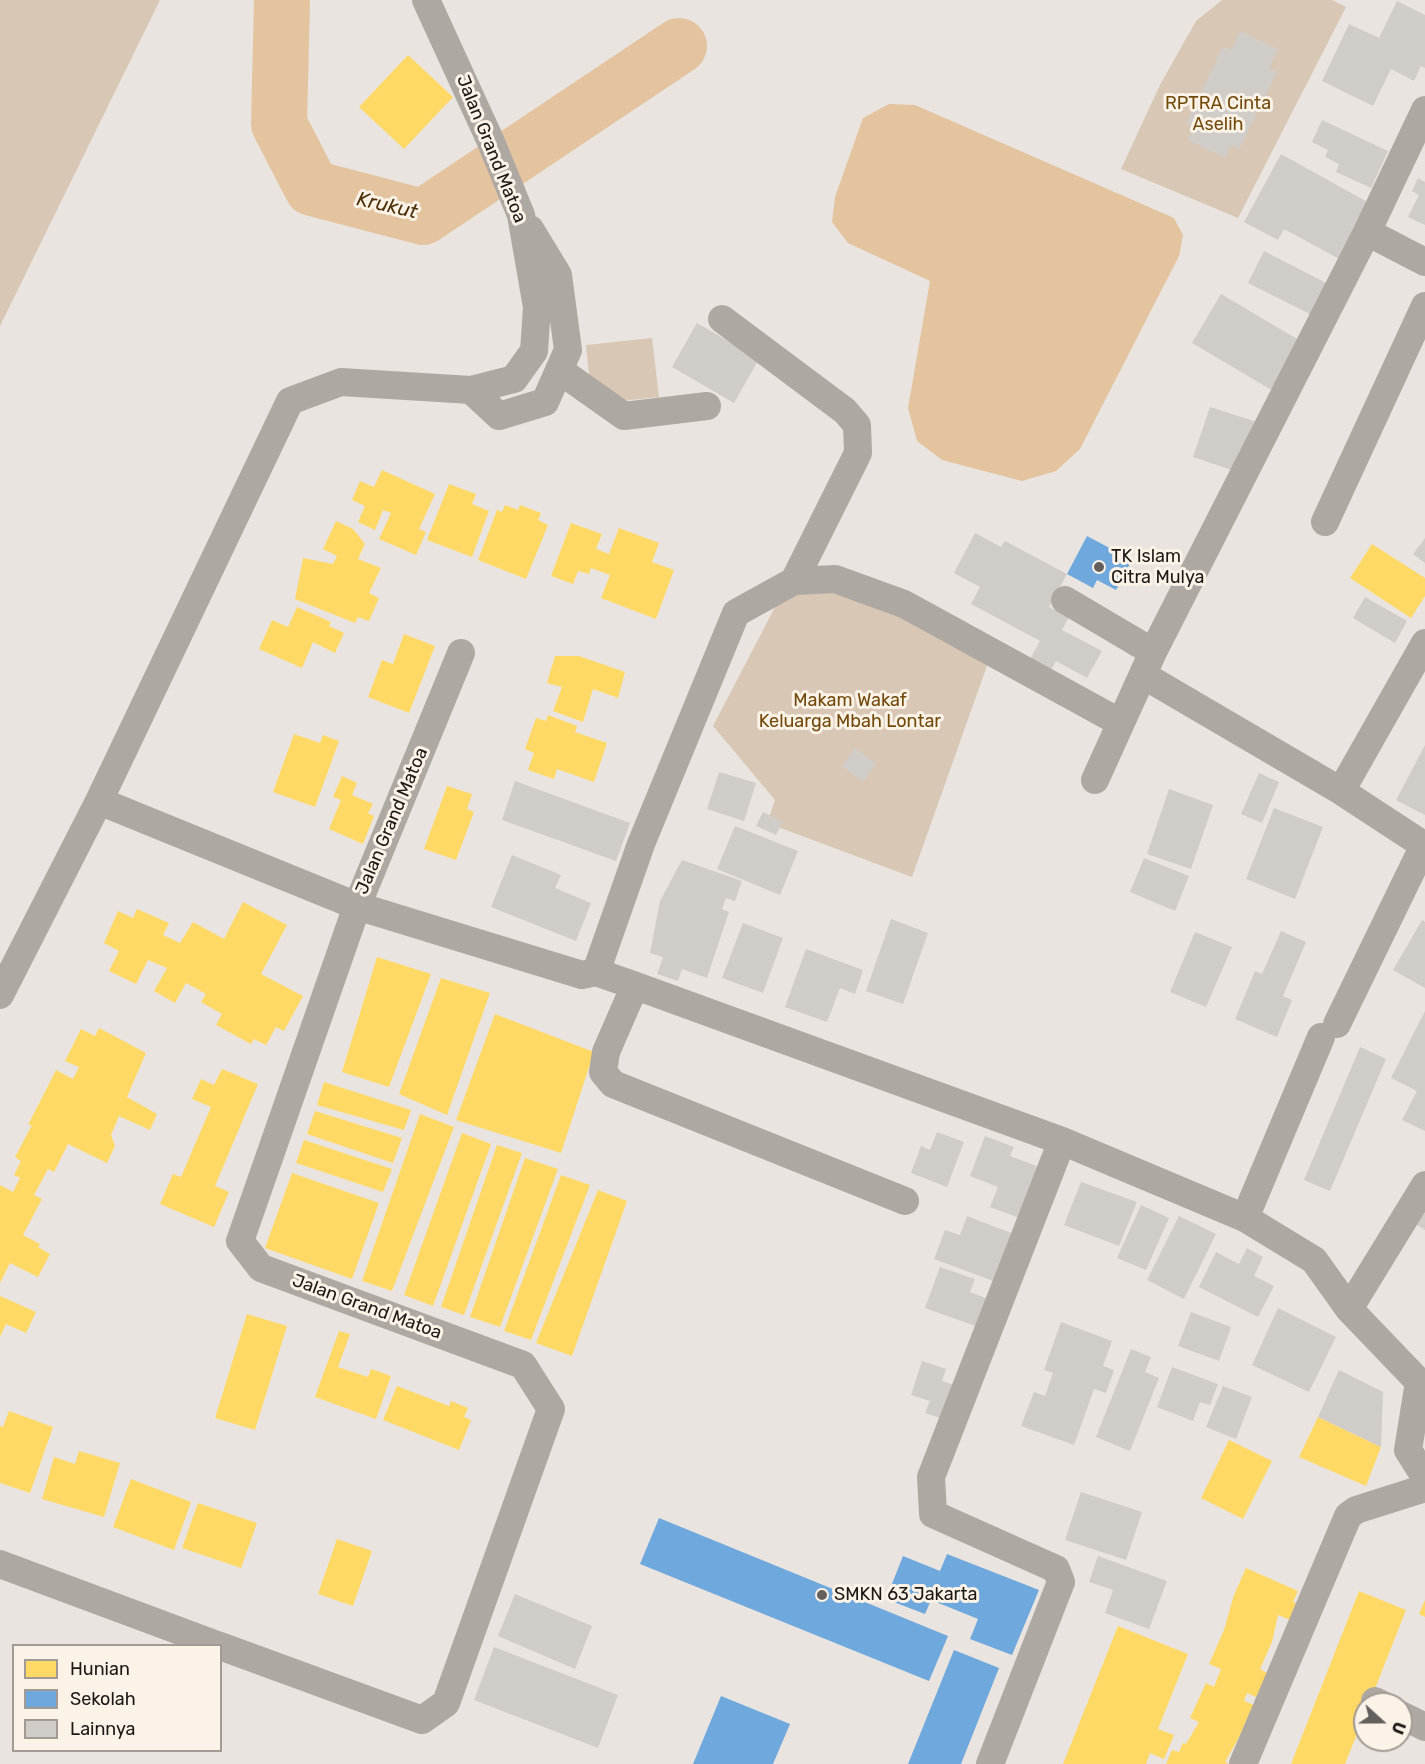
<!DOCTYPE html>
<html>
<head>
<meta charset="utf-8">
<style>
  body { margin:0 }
  #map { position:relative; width:1425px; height:1764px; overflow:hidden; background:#e9e4df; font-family:Rubik,sans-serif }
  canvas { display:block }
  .legend { position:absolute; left:12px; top:1644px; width:210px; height:108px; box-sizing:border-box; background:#fbf2e8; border:2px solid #a19b94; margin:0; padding:8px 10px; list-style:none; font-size:18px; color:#1b1815 }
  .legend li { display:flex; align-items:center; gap:12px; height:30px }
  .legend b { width:30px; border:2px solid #a19b94 }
  .north { position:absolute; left:1353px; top:1692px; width:60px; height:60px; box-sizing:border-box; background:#fbf2e8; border:2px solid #a19b94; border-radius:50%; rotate:111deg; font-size:16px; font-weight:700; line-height:24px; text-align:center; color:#1b1815 }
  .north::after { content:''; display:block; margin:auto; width:21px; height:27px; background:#635f5c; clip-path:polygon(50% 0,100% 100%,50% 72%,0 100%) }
</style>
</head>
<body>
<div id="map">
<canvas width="1425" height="1764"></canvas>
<ul class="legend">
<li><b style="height:16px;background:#ffd966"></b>Hunian</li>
<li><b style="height:16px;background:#6fa8dc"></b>Sekolah</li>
<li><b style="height:16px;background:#d0ccc8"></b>Lainnya</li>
</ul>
<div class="north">U</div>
</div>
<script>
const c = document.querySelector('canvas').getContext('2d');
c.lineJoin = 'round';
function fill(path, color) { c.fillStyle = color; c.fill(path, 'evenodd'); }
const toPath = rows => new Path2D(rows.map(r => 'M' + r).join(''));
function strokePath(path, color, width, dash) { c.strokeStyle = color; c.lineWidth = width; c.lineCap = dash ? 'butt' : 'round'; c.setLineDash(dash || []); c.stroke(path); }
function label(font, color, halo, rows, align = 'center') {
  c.font = font + ' Rubik,sans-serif'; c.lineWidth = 6; c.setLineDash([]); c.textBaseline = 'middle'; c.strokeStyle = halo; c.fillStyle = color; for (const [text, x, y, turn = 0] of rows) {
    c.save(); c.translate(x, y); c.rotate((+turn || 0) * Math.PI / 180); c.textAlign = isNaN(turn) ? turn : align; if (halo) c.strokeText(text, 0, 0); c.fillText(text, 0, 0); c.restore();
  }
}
const green = toPath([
  [0,0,160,0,0,326],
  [1222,0,1332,0,1346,7,1238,218,1121,169,1160,85,1196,21],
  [652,338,659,397,592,404,586,345],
  [798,563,989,660,912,877,767,823,775,800,713,726]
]);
const water = toPath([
  [889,104,915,105,1174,218,1183,235,1179,256,1080,449,1056,471,1022,481,942,460,917,441,908,408,930,281,848,243,832,222,835,197,863,118]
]);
const homes = toPath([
  [408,55,453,97,404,149,359,107],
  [382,470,435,494,419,529,426,532,416,555,379,539,391,513,383,510,375,530,358,522,365,506,352,500,360,481,374,487],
  [449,484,476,494,472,504,489,511,472,557,427,540],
  [505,505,518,510,520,505,541,513,538,520,548,525,526,579,478,560,497,510,502,512],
  [336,521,353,529,365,544,358,559,381,568,369,593,379,598,369,621,358,617,355,623,295,599,303,558,333,564,337,556,323,549],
  [571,523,602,534,596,549,609,554,619,528,659,543,652,562,674,570,656,619,601,598,610,575,591,568,589,574,578,571,573,584,551,576],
  [1372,544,1425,578,1425,596,1411,618,1350,578],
  [297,607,331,622,329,626,344,633,335,653,313,642,302,668,259,649,272,620,288,627],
  [404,634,435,646,409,713,368,697,382,660,393,664],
  [555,656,579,656,625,672,618,698,593,689,583,722,553,711,562,687,547,683],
  [548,715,577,726,575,732,607,743,594,782,557,769,554,779,528,770,534,753,525,749,536,718,546,721],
  [294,734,320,743,323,735,339,741,315,807,273,792],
  [342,776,357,783,352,795,373,804,368,813,374,816,363,844,329,829,341,800,333,797],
  [447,786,472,794,467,809,474,812,456,860,424,849],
  [243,902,287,925,261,974,303,996,284,1031,276,1027,266,1045,254,1039,251,1044,216,1025,222,1014,201,1002,206,994,186,983,175,1003,154,991,167,968,148,960,136,984,109,971,119,951,104,943,118,911,133,918,137,909,169,923,163,935,180,943,193,922,224,939],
  [377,957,431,974,389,1087,342,1072],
  [441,978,490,993,447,1115,399,1094],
  [495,1014,594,1052,561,1153,456,1120],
  [99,1028,146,1053,127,1097,157,1114,150,1130,119,1116,111,1135,115,1146,107,1163,68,1144,54,1172,48,1169,34,1195,42,1199,23,1235,40,1244,38,1247,50,1254,38,1277,10,1263,0,1283,0,1185,13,1192,20,1178,14,1175,21,1161,15,1157,32,1125,28,1125,56,1070,73,1079,79,1067,65,1061,81,1029,95,1036],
  [222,1069,258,1084,215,1186,229,1192,214,1227,160,1204,173,1174,181,1177,211,1107,192,1099,201,1079,214,1085],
  [324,1082,411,1110,404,1130,317,1105],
  [315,1111,402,1138,393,1163,307,1134],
  [420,1114,454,1127,392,1291,362,1281],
  [462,1133,491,1144,433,1306,404,1295],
  [304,1140,392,1169,383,1192,296,1163],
  [497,1145,522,1153,464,1315,441,1307],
  [525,1158,558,1169,500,1327,470,1317],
  [292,1173,379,1203,352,1279,265,1248],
  [561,1175,590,1185,531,1340,504,1331],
  [598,1190,627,1201,572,1356,536,1343],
  [0,1296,36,1312,26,1333,6,1324,0,1337],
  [247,1314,287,1326,255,1430,215,1418],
  [339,1331,350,1334,338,1367,368,1377,371,1369,391,1376,376,1419,315,1397],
  [397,1386,449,1406,451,1401,468,1408,464,1417,471,1420,459,1450,383,1420],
  [9,1411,53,1427,30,1493,0,1483,0,1426,3,1427],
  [1318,1417,1381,1447,1366,1486,1299,1457],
  [1229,1440,1272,1461,1243,1519,1201,1498],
  [79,1451,120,1463,104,1517,42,1499,54,1457,75,1464],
  [131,1479,191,1502,174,1550,113,1527],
  [198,1503,257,1523,241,1568,182,1548],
  [337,1539,372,1551,353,1606,318,1594],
  [1246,1568,1298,1591,1293,1602,1305,1608,1298,1623,1278,1615,1272,1642,1260,1669,1267,1673,1256,1697,1247,1693,1244,1701,1254,1705,1238,1739,1225,1762,1229,1764,1166,1764,1172,1750,1179,1752,1183,1743,1186,1744,1199,1722,1190,1718,1206,1683,1214,1687,1221,1669,1209,1664,1224,1630,1234,1595],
  [1359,1591,1406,1610,1369,1704,1365,1704,1365,1714,1345,1764,1291,1764],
  [1425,1600,1425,1617,1419,1614],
  [1118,1626,1188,1654,1158,1729,1174,1735,1164,1759,1150,1753,1146,1764,1063,1764]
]);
const schools = toPath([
  [1087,536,1132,560,1116,590,1097,580,1093,588,1067,574],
  [659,1518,948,1636,929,1681,640,1564],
  [947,1554,1039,1590,1012,1655,970,1639,978,1619,931,1600,925,1614,886,1599,903,1556,940,1571],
  [954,1650,999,1668,961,1764,908,1764],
  [721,1696,790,1724,773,1764,693,1764]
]);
const river = toPath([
  [282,0,279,124,312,188,423,217,679,46]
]);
const building = toPath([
  [1397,1,1425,15,1425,68,1421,66,1414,81,1391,69,1373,106,1322,81,1349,24,1379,38],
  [1240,31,1278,49,1269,68,1277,72,1239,150,1232,145,1225,158,1188,140,1193,127,1186,124,1223,46,1231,50],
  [1322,120,1388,151,1371,188,1336,172,1339,164,1325,157,1328,150,1312,142],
  [1281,154,1371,204,1341,260,1284,229,1278,240,1244,222],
  [1418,178,1425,182,1425,225,1408,217,1419,195,1412,191],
  [1264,251,1330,285,1314,316,1248,283],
  [1221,294,1304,343,1275,392,1192,343],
  [697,323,759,359,734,403,672,367],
  [1210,407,1260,423,1243,474,1193,457],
  [975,533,1001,547,1005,541,1067,574,1049,607,1069,617,1062,630,1102,651,1087,678,1056,661,1050,672,1029,661,1040,641,971,604,980,587,954,573],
  [1425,538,1425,563,1413,554],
  [1365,597,1407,621,1395,643,1353,618],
  [1425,745,1425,815,1396,800],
  [855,748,876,764,863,782,842,766],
  [719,772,756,783,744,821,707,809],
  [1259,773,1279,782,1262,823,1241,814],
  [515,781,630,823,616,861,502,820],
  [1169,789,1213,805,1191,869,1147,854],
  [1274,808,1323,827,1295,899,1246,879],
  [763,812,783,822,776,835,756,826],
  [735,826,798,851,780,895,717,869],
  [512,855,561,875,555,888,591,903,576,941,491,907],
  [1144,858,1189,876,1175,911,1130,892],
  [682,860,742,881,735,901,726,898,722,909,729,912,707,978,682,969,678,981,657,974,663,957,650,953,660,901],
  [891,919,928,933,903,1004,866,991],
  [1422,920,1425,922,1425,988,1393,970],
  [743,923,783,938,763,993,722,978],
  [1281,931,1306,942,1283,996,1292,1000,1277,1037,1235,1019,1255,971,1262,974],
  [1195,932,1232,947,1206,1007,1170,992],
  [806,949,863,970,855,994,840,988,827,1022,785,1007],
  [1425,1011,1425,1131,1402,1120,1417,1091,1391,1078],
  [1360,1047,1386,1059,1330,1191,1304,1180],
  [937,1132,964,1142,947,1187,911,1173,921,1146,930,1150],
  [985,1136,1014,1147,1010,1156,1042,1168,1022,1219,990,1207,998,1187,970,1176],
  [1081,1182,1137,1202,1119,1246,1064,1225],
  [1141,1205,1169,1218,1146,1270,1117,1258],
  [1425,1207,1425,1230,1416,1224],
  [967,1216,1011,1233,993,1281,934,1259,945,1230,960,1235],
  [1179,1216,1216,1234,1184,1299,1147,1280],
  [1247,1248,1263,1257,1254,1276,1274,1286,1258,1317,1199,1287,1216,1252,1239,1264],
  [940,1267,975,1279,970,1292,991,1300,981,1328,925,1308],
  [1278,1308,1336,1337,1309,1392,1252,1365],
  [1191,1312,1231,1327,1219,1361,1178,1346],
  [1061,1322,1112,1341,1103,1366,1114,1370,1106,1393,1094,1389,1074,1445,1021,1426,1034,1392,1045,1396,1053,1373,1044,1370],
  [1131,1349,1151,1357,1145,1372,1159,1378,1130,1451,1096,1437],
  [922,1361,946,1369,942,1381,957,1386,946,1420,925,1413,930,1401,911,1395],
  [1172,1367,1218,1384,1210,1405,1200,1402,1193,1421,1157,1407],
  [1339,1370,1383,1392,1381,1447,1318,1417],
  [1223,1386,1252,1397,1236,1439,1206,1427],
  [1081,1492,1142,1512,1126,1560,1065,1540],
  [1098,1556,1167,1581,1149,1629,1105,1613,1113,1590,1089,1582],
  [515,1594,592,1626,575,1669,498,1636],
  [494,1647,618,1695,598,1748,474,1700]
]);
const street = toPath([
  [1367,232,1425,262],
  [722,319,845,411,857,425,858,453,794,581],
  [559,370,624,416,707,406],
  [471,390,499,416,545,402,568,350,558,275,530,229],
  [1325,522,1425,306],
  [1065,600,1153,652],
  [1143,675,1341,791,1425,846],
  [1095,780,1153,652,1367,232,1425,110],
  [1341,791,1425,643],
  [99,801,357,906,582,975,596,972,636,986,1062,1141,1245,1218,1314,1260,1349,1309,1419,1382,1408,1450,1425,1477],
  [596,972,641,844,736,613,794,581,835,579,904,604,1121,723],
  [636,986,629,999,606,1052,603,1072,613,1084,905,1201],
  [0,995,99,801,290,401,341,382,471,390,514,379,534,351,537,307,521,215,491,142,426,0],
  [1337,1024,1424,845],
  [1245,1218,1321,1037],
  [1349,1309,1425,1185],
  [0,1564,220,1646],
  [220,1646,422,1720,446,1703,551,1409,523,1365,261,1268,240,1241,357,906,461,653],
  [1375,1701,1381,1704],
  [1401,1715,1425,1727],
  [990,1764,1061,1582,1056,1569,933,1514,931,1477,1062,1141],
  [1243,1764,1348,1516,1356,1510,1425,1488]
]);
const markers = [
  [1099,567,6,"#635f5c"],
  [822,1595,6,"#635f5c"]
];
const parkNames = [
  ["RPTRA Cinta",1218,104],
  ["Aselih",1218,125],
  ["Makam Wakaf",850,701],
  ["Keluarga Mbah Lontar",850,722]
];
const streetNames = [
  ["Jalan Grand Matoa",491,149,68],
  ["Jalan Grand Matoa",392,821,-67],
  ["Jalan Grand Matoa",367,1307,20]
];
const poiNames = [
  ["TK Islam",1111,557],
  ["Citra Mulya",1111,578],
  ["SMKN 63 Jakarta",834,1595]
];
const waterNames = [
  ["Krukut",387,206,13]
];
fill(green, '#d8c7b4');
fill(water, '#e3c49f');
fill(homes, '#ffd966');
fill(schools, '#6fa8dc');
strokePath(river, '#e3c49f', 56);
fill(building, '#d0ccc8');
strokePath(street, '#aea8a2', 28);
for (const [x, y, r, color] of markers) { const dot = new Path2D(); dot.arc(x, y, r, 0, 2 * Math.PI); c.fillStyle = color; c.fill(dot); strokePath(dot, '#fbf2e8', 2); }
label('18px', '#714a09', '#fbf2e8', parkNames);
label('18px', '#1b1815', '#fbf2e8', streetNames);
label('18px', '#1b1815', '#fbf2e8', poiNames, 'left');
label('italic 20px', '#4e3207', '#fbf2e8', waterNames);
</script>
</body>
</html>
